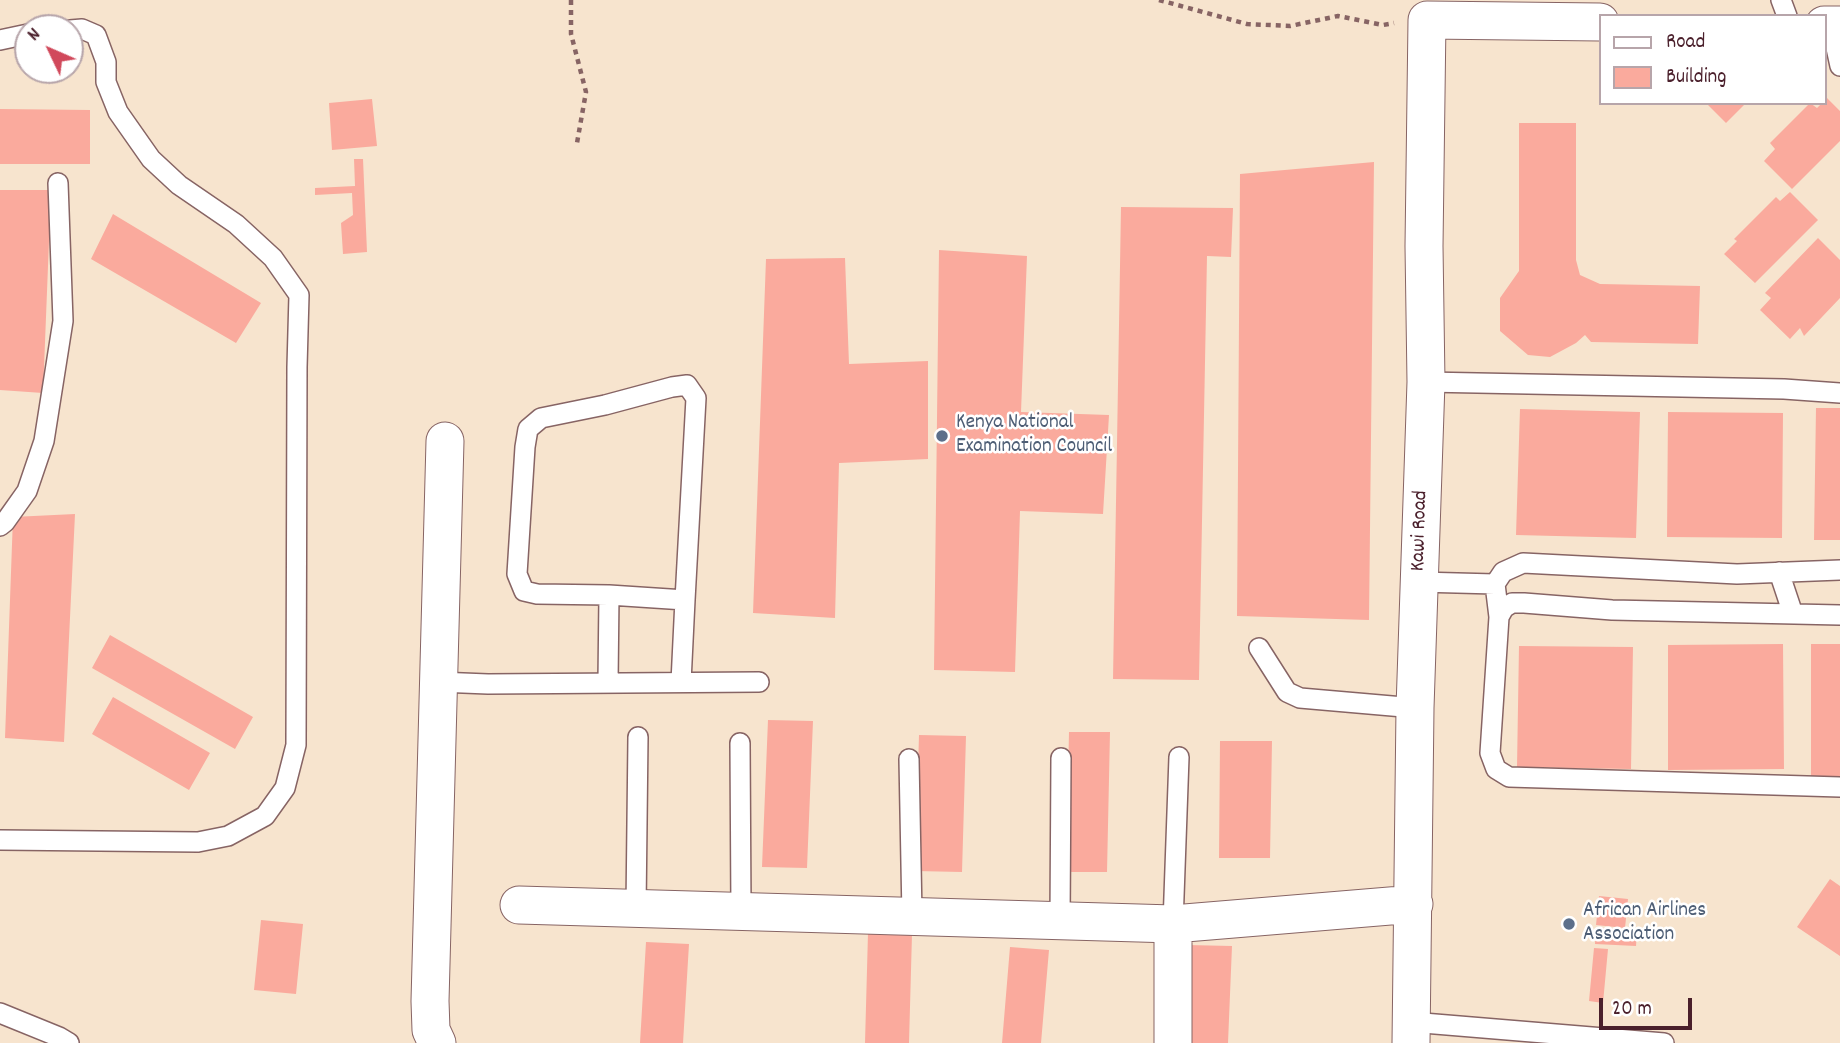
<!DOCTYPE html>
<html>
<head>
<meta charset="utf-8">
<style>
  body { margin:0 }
  #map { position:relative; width:1840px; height:1043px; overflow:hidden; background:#f7e4ce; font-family:Dekko,sans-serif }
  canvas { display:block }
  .legend { position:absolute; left:1599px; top:14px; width:228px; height:91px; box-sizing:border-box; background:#fff; border:2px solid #b7a5aa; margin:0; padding:9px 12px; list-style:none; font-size:21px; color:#4a1f2b }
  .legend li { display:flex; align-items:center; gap:14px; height:35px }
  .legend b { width:35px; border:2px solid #b7a5aa }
  .north { position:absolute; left:14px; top:14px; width:70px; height:70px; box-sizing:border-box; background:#fff; border:2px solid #b7a5aa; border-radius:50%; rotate:314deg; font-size:19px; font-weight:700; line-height:28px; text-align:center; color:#4a1f2b }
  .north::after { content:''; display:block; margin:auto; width:24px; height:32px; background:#d1495b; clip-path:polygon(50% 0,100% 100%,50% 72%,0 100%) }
  .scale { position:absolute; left:1599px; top:998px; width:93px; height:32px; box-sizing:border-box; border:4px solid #4a1f2b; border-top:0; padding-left:9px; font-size:21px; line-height:24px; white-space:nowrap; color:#4a1f2b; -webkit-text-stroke:5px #fff; paint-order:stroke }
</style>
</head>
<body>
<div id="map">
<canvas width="1840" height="1043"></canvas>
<ul class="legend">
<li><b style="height:9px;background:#fff"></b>Road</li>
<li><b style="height:19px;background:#faaa9d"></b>Building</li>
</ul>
<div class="north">N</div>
<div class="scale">20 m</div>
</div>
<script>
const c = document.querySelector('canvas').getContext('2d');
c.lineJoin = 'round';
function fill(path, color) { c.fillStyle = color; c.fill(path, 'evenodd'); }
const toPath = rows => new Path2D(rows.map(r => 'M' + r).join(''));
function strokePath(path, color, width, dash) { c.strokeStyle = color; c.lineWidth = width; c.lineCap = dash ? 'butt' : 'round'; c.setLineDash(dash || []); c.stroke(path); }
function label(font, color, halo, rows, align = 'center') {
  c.font = font + ' Dekko,sans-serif'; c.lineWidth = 5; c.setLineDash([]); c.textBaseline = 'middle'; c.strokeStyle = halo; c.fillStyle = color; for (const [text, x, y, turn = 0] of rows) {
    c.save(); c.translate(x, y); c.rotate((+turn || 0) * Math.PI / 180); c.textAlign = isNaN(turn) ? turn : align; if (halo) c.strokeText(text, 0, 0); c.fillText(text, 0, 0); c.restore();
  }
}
const building = toPath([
  [1827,98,1840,111,1840,141,1792,189,1764,161,1775,149,1770,143,1810,103,1817,108,1822,103,1824,103],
  [372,99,377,146,332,150,329,103],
  [1706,103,1746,103,1726,123],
  [0,109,90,110,90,164,0,164],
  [1519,123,1576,123,1576,260,1580,275,1600,284,1700,286,1698,344,1591,342,1585,335,1576,343,1550,357,1528,355,1500,331,1500,298,1519,271],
  [354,159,363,159,367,252,343,254,341,223,353,215,352,193,315,195,315,188,355,186],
  [1374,162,1369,620,1237,616,1240,174],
  [0,190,51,190,43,393,0,390],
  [1790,192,1818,220,1755,283,1724,254,1737,241,1734,239,1776,197,1780,201],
  [1121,207,1233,208,1231,257,1207,256,1199,680,1113,679],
  [113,214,261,303,236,343,91,259],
  [1818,238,1840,260,1840,298,1804,336,1800,328,1790,339,1760,310,1771,298,1765,293],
  [939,250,1027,256,1021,412,1109,415,1103,514,1020,511,1015,672,934,670],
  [845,258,849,364,928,361,928,459,839,463,835,618,753,613,766,259],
  [1816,408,1840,408,1840,540,1814,540],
  [1520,409,1640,412,1636,538,1516,535],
  [1668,412,1783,413,1782,538,1667,537],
  [75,514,64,742,5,738,13,517],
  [110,635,253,717,235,749,92,668],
  [1783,644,1784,769,1668,770,1668,645],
  [1811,644,1840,644,1840,776,1811,776],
  [1519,646,1633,647,1631,769,1517,767],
  [113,697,210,753,189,790,92,734],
  [768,720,813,721,807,868,762,867],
  [1069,732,1110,732,1107,872,1066,872],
  [919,735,966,736,962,872,915,871],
  [1220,741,1272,741,1270,858,1219,858],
  [1830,879,1840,886,1840,956,1797,927],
  [1599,896,1628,899,1625,928,1596,925],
  [261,920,303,924,296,994,254,990],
  [1596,928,1637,930,1636,946,1595,944],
  [868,933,912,934,909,1043,865,1043],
  [646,942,689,944,683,1043,640,1043],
  [1187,945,1232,946,1228,1043,1183,1043],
  [1010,947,1049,950,1041,1043,1002,1043],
  [1594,948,1608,949,1603,1003,1589,1001]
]);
const path = toPath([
  [571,0,571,34,586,92,577,143],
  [1159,0,1247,24,1290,26,1338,16,1383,25,1394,23]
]);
const service = toPath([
  [1781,0,1787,16],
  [1831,25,1840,66],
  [0,40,28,34],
  [1426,382,1784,389,1840,393],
  [0,526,5,522,27,491,44,441,63,321,58,183],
  [1779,572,1793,614],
  [1419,582,1495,584],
  [1840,615,1612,610,1524,603,1512,603,1504,608,1499,617,1490,753,1496,769,1509,777,1840,787],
  [1499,617,1495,584,1503,572,1523,563,1737,574,1840,570],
  [1259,648,1287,692,1300,698,1415,708],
  [438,682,488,684,759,682],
  [608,682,609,595],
  [681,682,685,600,696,398,687,385,672,387,605,405,541,418,528,429,525,447,517,574,524,591,537,594,609,595,685,600],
  [740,743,741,911],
  [909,759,912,916],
  [0,840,198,842,228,836,265,816,285,788,296,745,297,367,299,295,273,258,236,224,179,185,151,159,118,112,106,82,106,62,96,35,82,29,70,30],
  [636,908,638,737],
  [1060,921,1061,758],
  [1173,924,1179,757],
  [0,1013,59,1037,69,1043],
  [1411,1022,1664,1043]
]);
const minor = toPath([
  [1824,25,1840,25],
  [519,905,1173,924,1414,904],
  [437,1043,431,1030,430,1001,445,441],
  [1173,1043,1173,924],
  [1411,1043,1415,708,1426,382,1424,246,1427,20,1600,22]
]);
const markers = [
  [942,436,7,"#5c6f8a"],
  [1569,924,7,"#5c6f8a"]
];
const serviceNames = [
  ["Kenya National",956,424],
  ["Examination Council",956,448],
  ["African Airlines",1583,912],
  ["Association",1583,936]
];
const streetNames = [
  ["Kawi Road",1421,531,-88]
];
fill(building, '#faaa9d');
strokePath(service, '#876464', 22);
strokePath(minor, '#876464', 39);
strokePath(path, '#876464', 4.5, [5, 5]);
strokePath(service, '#fff', 19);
strokePath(minor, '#fff', 37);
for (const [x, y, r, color] of markers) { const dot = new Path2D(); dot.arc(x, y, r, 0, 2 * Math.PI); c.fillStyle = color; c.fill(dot); strokePath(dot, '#fff', 2.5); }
label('21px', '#4e5e75', '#fff', serviceNames, 'left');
label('21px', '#4a1f2b', '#fff', streetNames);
</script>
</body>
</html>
